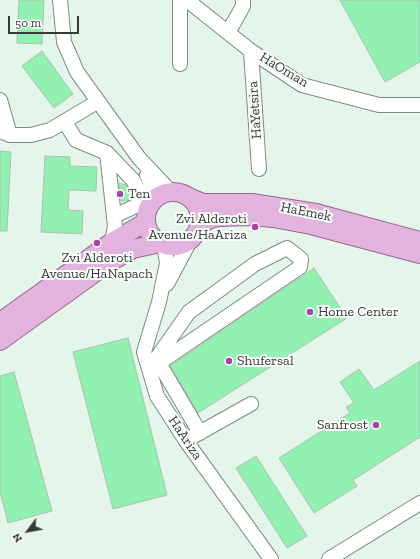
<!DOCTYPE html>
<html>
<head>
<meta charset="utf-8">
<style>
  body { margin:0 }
  #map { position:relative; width:420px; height:559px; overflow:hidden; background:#e4f6e9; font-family:"Zilla Slab",serif }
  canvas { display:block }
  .north { position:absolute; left:8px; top:511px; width:40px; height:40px; -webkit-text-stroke:3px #fbfffc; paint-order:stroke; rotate:238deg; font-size:11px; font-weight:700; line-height:16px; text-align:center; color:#343b36 }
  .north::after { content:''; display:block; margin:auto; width:14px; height:18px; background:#343b36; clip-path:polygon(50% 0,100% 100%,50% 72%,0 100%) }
  .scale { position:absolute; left:8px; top:16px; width:71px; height:18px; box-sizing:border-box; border:2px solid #343b36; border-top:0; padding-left:5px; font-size:12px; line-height:14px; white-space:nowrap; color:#343b36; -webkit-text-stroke:3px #fbfffc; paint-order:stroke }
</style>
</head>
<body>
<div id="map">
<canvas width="420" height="559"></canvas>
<div class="north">N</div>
<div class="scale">50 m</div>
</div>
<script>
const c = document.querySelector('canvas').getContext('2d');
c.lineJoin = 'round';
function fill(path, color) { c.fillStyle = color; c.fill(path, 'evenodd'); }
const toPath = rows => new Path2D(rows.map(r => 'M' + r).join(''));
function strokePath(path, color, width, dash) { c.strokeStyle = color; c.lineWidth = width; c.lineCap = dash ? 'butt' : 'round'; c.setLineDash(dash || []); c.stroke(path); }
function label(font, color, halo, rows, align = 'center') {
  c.font = font + ' "Zilla Slab",serif'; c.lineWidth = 4; c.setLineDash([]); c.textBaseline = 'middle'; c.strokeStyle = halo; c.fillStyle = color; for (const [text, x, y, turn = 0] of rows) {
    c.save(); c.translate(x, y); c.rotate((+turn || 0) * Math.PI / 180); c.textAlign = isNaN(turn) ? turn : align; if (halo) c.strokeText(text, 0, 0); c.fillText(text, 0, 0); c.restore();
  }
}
const building = toPath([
  [19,0,44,0,42,44,17,43,19,0],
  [340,0,420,0,420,62,385,82,340,0],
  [42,51,73,94,54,108,22,66,42,51],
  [0,151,11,152,7,231,0,231,0,151],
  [45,156,70,157,70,166,97,167,96,191,69,190,68,210,83,211,82,234,41,232,45,156],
  [119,183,126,185,130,192,129,200,121,201,119,183],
  [314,268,347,318,198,413,170,366,314,268],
  [128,338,167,495,113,509,73,352,128,338],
  [420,361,420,437,353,480,357,486,314,513,279,458,350,413,346,407,354,403,340,382,359,369,374,390,420,361],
  [14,372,52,511,8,523,0,492,0,376,14,372],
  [256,456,307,536,287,548,236,468,256,456]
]);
const minor = toPath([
  [60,0,64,42,77,72,139,158,170,191],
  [180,0,180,64],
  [187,0,251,51,302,85,379,105,420,105],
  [229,31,243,6,243,0],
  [251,51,259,169],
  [0,100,10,135],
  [65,122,76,140,107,153,115,226,112,242],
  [0,131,10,135,31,135,50,130,97,102],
  [107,153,133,180,142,197,136,206,114,216],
  [147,175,156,196],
  [164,245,167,263,159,302,144,352,157,396,186,441,271,559],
  [167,284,190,241],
  [149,369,189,312,255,264,287,248,301,259,300,267,159,363,200,433],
  [192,437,251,404],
  [329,559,420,503]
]);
const major = toPath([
  '146 219a27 27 0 1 1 54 0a27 27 0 1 1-54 0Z',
  [191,198,203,203,252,203,316,213,420,241],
  [199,226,210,219,219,217,251,216,273,218,311,225,420,254],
  [0,322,112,242,146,222],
  [0,341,110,262,133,249,160,243]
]);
const markers = [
  [120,194,4,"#ab42a4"],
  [255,227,4,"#ab42a4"],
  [97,243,4,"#ab42a4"],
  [310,312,4,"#ab42a4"],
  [229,361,4,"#ab42a4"],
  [376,425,4,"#ab42a4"]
];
const streetNames = [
  ["HaOman",284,70,31],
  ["HaYetsira",255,110,-94],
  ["HaEmek",306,212,11],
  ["HaAriza",185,438,56]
];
const poiNames = [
  ["Ten",128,194],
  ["Zvi Alderoti",247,219,"right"],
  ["Avenue/HaAriza",247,235,"right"],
  ["Zvi Alderoti",97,258,"center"],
  ["Avenue/HaNapach",97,274,"center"],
  ["Home Center",318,312],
  ["Shufersal",237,361],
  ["Sanfrost",368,425,"right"]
];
fill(building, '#90f1b0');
strokePath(building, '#aebfb3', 1);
strokePath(minor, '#7b8c80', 16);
strokePath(major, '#986894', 20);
strokePath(minor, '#fff', 14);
strokePath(major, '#e2b3dd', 18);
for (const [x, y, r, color] of markers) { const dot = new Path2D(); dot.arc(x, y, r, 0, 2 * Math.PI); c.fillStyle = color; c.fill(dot); strokePath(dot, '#fbfffc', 1.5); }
label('14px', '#343b36', '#fbfffc', streetNames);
label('14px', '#343b36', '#fbfffc', poiNames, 'left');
</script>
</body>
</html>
